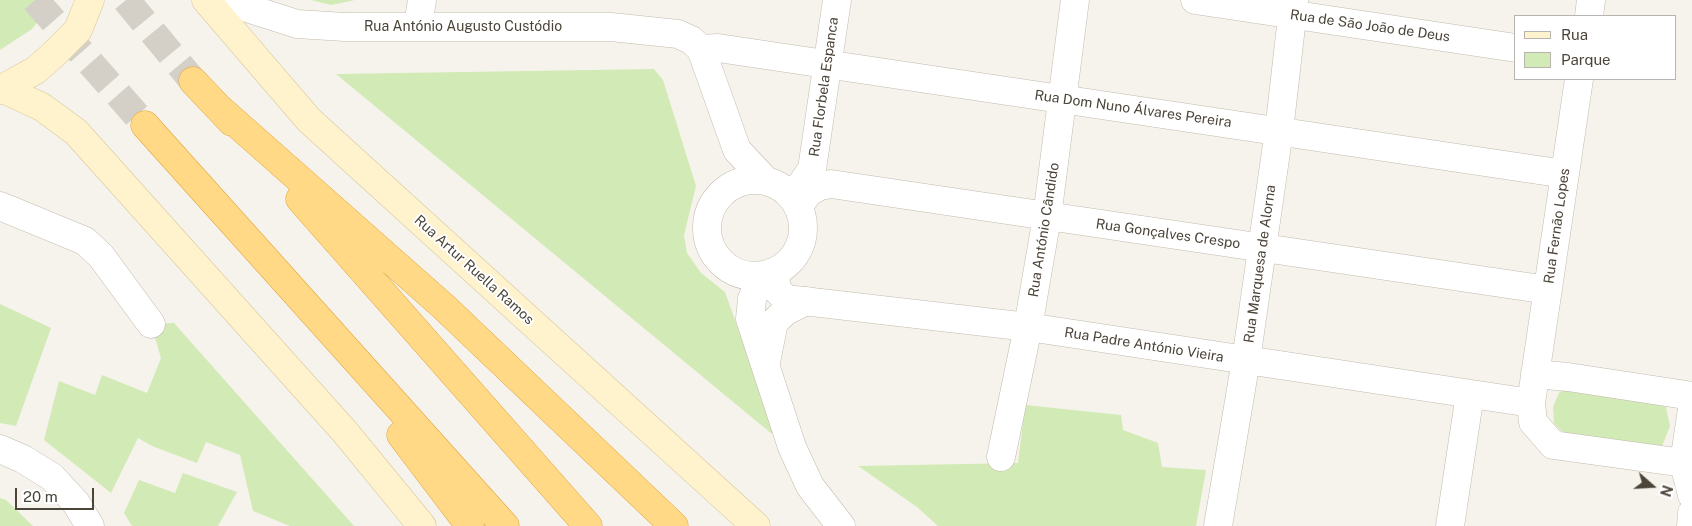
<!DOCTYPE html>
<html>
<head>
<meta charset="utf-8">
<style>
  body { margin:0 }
  #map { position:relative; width:1692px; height:526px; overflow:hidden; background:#f6f3ec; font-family:"Public Sans",sans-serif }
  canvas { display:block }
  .legend { position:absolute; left:1514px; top:15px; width:162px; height:65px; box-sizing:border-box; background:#fff; border:1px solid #b7b4b0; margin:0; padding:6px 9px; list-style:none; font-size:15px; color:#4b4439 }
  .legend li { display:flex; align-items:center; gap:10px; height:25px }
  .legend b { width:25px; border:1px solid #b7b4b0 }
  .north { position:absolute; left:1627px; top:461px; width:50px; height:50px; -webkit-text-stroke:4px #fff; paint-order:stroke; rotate:109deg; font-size:14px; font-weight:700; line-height:20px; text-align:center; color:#4b4439 }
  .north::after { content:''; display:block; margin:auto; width:18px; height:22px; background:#4b4439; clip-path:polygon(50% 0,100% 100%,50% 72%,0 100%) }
  .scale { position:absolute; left:15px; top:488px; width:79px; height:22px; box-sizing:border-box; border:2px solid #4b4439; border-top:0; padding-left:6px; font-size:15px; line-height:18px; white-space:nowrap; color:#4b4439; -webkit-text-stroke:4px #fff; paint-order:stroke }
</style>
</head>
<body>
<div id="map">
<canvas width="1692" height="526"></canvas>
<ul class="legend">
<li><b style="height:6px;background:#fff3cd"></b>Rua</li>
<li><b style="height:14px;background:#d2eab5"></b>Parque</li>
</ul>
<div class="north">N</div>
<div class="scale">20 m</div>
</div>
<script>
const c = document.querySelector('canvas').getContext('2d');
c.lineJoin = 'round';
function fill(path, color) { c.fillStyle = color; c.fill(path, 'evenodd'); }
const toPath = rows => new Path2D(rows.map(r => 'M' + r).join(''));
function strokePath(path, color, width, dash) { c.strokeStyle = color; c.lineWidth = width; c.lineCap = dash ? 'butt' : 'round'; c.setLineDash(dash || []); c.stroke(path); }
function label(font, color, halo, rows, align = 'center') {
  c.font = font + ' "Public Sans",sans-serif'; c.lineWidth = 4; c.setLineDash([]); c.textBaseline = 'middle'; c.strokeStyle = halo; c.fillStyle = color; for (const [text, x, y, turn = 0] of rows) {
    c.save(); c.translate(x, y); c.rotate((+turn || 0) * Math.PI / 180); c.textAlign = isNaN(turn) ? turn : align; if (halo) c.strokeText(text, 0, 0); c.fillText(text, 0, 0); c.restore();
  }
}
const green = toPath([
  [0,0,54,0,32,29,0,50],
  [311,0,355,0,331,5],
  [654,69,663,80,696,186,684,235,687,253,701,273,725,292,772,425,772,434,336,74],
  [0,304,51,328,16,426,0,423],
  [174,323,354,526,290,526,253,511,240,455,206,442,197,463,152,446,138,438,111,493,44,440,59,381,95,395,102,375,147,393,161,358,151,324],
  [1565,388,1665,402,1670,426,1662,446,1653,448,1565,434,1554,424,1553,407,1559,393],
  [1025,405,1121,415,1123,430,1158,443,1162,467,1206,470,1196,526,938,526,917,507,858,466,1018,463],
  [183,473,237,492,218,526,132,526,124,513,139,480,175,493],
  [0,498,6,500,33,526,0,526]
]);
const trunkTunnel = toPath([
  [35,0,145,125],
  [126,0,193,81]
]);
const minor = toPath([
  [1195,0,1516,48],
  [1589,16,1591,0],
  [418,26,422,0],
  [701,49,718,48,1565,174],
  [1579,79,1531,403,1533,422,1553,445,1684,463,1692,409],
  [789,194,801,185,812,169,837,0],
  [0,206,85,241,101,256,151,324],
  [798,207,809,192,820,186,831,184,1548,290],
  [773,272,778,291,786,299,1028,327,1531,403],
  [1535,374,1568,377,1692,396],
  [0,449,23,459,52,477,76,503,90,526],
  [1001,457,1028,327,1047,217,1075,0],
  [1684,463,1692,495],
  [1218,526,1246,360,1279,131,1294,0],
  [1450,526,1470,394],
  [1691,526,1692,513]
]);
const tertiary = toPath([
  [222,0,297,24,345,27,611,27,678,34,691,40,701,49,737,150,766,181],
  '707 228a48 48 0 1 1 96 0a48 48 0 1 1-96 0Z',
  [762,275,752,299,750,319,792,447,810,486,841,526],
  [766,362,774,322,786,311,806,301]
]);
const secondary = toPath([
  [206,0,309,120,756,526],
  [3,89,42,107,76,132,345,432,422,526],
  [0,90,36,70,54,54,78,30,90,0]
]);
const trunk = toPath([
  [193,81,232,122],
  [220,109,444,307,674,526],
  [145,125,505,526],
  [300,199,588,526],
  [401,435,470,526]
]);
const streetNames = [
  ["Rua de São João de Deus",1370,26,8],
  ["Rua António Augusto Custódio",463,27],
  ["Rua Florbela Espanca",824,87,-82],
  ["Rua Dom Nuno Álvares Pereira",1133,109,8],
  ["Rua Fernão Lopes",1557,226,-82],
  ["Rua António Cândido",1044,230,-81],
  ["Rua Gonçalves Crespo",1168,234,8],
  ["Rua Marquesa de Alorna",1260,264,-82],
  ["Rua Artur Ruella Ramos",474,270,42],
  ["Rua Padre António Vieira",1144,345,9]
];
fill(green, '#d2eab5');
strokePath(trunkTunnel, '#d4d0c8', 28, [28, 14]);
strokePath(minor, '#c2bbae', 29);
strokePath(tertiary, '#c2bbae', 29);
strokePath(secondary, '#d6c79b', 29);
strokePath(trunk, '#e0a43c', 29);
strokePath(minor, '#fff', 28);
strokePath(tertiary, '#fff', 28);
strokePath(secondary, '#fff3cd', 28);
strokePath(trunk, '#ffd985', 28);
label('14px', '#4b4439', '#fff', streetNames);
</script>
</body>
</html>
